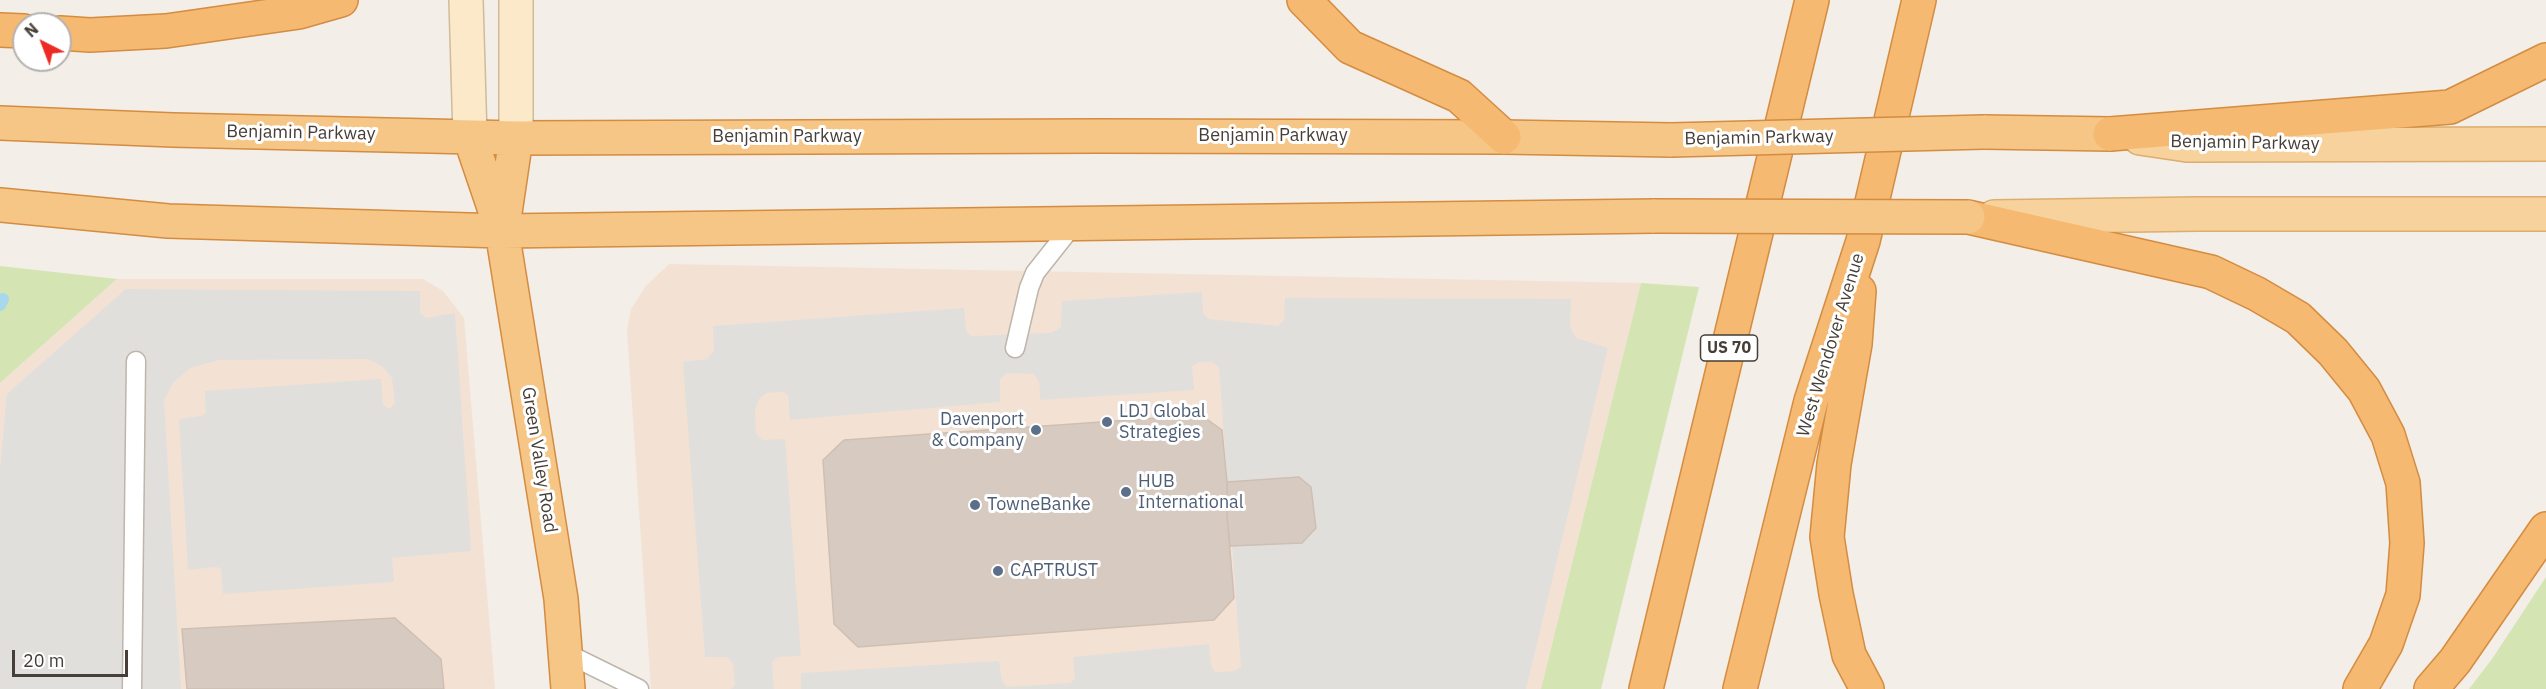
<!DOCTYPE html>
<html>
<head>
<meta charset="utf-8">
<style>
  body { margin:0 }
  #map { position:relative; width:2546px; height:689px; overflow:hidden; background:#f3eee8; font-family:"IBM Plex Sans",sans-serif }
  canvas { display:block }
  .north { position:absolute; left:12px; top:12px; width:60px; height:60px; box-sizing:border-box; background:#fff; border:2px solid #b5b2af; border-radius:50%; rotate:318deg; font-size:16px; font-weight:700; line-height:24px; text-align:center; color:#463e37 }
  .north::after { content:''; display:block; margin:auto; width:21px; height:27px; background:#ec2b25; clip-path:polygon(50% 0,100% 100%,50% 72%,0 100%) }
  .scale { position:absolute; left:12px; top:650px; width:116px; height:27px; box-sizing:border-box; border:3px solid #463e37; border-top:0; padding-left:8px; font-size:18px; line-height:21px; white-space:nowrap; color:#463e37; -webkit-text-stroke:4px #fff; paint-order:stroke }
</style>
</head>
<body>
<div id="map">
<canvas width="2546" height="689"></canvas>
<div class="north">N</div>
<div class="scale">20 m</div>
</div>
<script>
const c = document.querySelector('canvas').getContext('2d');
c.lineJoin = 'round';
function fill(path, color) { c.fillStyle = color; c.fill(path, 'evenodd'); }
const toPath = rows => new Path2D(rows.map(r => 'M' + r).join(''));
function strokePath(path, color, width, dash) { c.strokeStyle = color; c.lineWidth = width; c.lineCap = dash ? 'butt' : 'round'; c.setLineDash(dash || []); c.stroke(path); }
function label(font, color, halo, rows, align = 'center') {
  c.font = font + ' "IBM Plex Sans",sans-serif'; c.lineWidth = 6; c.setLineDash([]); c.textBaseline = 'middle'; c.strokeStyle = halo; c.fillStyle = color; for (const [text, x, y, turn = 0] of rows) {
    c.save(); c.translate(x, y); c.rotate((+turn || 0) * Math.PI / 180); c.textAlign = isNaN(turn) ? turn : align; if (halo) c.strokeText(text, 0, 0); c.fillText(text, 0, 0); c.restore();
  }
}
const commercial = toPath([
  [669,264,1641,283,1541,689,651,689,627,330,631,309,646,286],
  [117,279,423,279,443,291,464,318,495,689,0,689,0,383]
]);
const green = toPath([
  [0,266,117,279,0,383],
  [1641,283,1699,287,1601,689,1541,689],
  [2546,577,2546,689,2469,689,2492,659]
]);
const parking = toPath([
  [126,289,420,291,420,313,426,318,455,313,471,551,392,558,394,582,223,594,221,569,217,567,188,570,179,419,201,416,206,413,205,391,381,379,383,405,387,408,391,408,395,403,392,378,382,366,368,359,219,360,190,368,173,383,164,401,181,689,0,689,0,467,7,394],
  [1202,292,1203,313,1208,319,1278,326,1284,320,1285,298,1571,299,1570,327,1576,338,1608,348,1526,689,801,689,801,673,999,661,1002,682,1007,687,1070,683,1075,679,1073,657,1209,644,1211,666,1215,672,1235,671,1241,667,1219,367,1212,362,1199,362,1192,366,1194,390,1040,400,1039,381,1034,374,1007,373,1000,379,1000,402,790,420,788,395,783,392,766,393,759,399,755,410,756,433,762,440,785,439,801,656,778,657,772,662,774,689,731,689,735,685,733,663,727,657,705,657,683,362,707,359,714,351,713,326,964,308,966,330,971,336,1051,333,1061,327,1062,301]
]);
const stream = toPath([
  [0,305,3,299]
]);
const building = toPath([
  [1201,415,1222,430,1227,482,1227,516,1234,598,1214,620,858,647,834,624,823,460,844,440,1201,415],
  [1299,477,1311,487,1316,528,1302,543,1230,546,1227,516,1227,482,1299,477],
  [395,618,441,659,444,689,187,689,182,629,395,618]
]);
const service = toPath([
  [1015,348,1029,288,1035,273,1073,225],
  [566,653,639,689],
  [132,689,136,361]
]);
const secondary = toPath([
  [466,0,470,137],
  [516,0,516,138]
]);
const primary = toPath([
  [2140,138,2187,145,2546,144],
  [1994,217,2197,214,2546,214]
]);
const trunk = toPath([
  [0,123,173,130,516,138,1099,136,1504,137,1671,140],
  [1984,132,2110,134],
  [470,137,502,231,561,599,568,689],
  [0,205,168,221,502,231,1655,216],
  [503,226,516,138]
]);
const motorway = toPath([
  [1304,0,1350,47,1459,96,1504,137],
  [0,30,24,31],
  [60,33,90,35,166,31,299,12,341,0],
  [2110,134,2450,107,2546,60],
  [1968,217,2211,272,2257,294,2298,318,2333,352,2364,390,2388,435,2403,483,2407,543,2403,595,2386,644,2360,689],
  [1859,291,1855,344,1834,464,1827,537,1836,594,1849,655,1867,689],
  [1646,689,1812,0],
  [1740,689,1811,401,1863,241,1919,0],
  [2431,689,2455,661,2546,529]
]);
const trunkBridge = toPath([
  [1671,140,1984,132],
  [1655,216,1968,217]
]);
const markers = [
  [1107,422,6,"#5c6f8a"],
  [1036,430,6,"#5c6f8a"],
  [1126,492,6,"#5c6f8a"],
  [975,505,6,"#5c6f8a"],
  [998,571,6,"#5c6f8a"]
];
const shields = [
  [1729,348,57]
];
const shieldNames = [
  ["US 70",1729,348]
];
const streetNames = [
  ["Benjamin Parkway",301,133,1],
  ["Benjamin Parkway",1273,136],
  ["Benjamin Parkway",787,137],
  ["Benjamin Parkway",1759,138,-1],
  ["Benjamin Parkway",2245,143,1],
  ["West Wendover Avenue",1831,345,-73],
  ["Green Valley Road",539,460,81]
];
const serviceNames = [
  ["LDJ Global",1119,412],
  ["Strategies",1119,433],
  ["Davenport",1024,420,"right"],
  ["& Company",1024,441,"right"],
  ["HUB",1138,482],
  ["International",1138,503],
  ["TowneBanke",987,505],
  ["CAPTRUST",1010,571]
];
fill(commercial, '#f3e2d4');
fill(green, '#d4e5b3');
fill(parking, '#e1dfdc');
strokePath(stream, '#a8d8ec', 12);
fill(building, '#d7cbc1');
strokePath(building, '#cebfb2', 1.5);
strokePath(service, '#beb5ab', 21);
strokePath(secondary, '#d0bb9a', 36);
strokePath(primary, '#dcad6c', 36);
strokePath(trunk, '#d48c41', 36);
strokePath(motorway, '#d48c41', 36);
strokePath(service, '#fff', 18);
strokePath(secondary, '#fbe9ca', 33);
strokePath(primary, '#f8d29c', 33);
strokePath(trunk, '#f6c686', 33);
strokePath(motorway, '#f5b971', 33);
strokePath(trunkBridge, '#d48c41', 36, []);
strokePath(trunkBridge, '#f6c686', 33);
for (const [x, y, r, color] of markers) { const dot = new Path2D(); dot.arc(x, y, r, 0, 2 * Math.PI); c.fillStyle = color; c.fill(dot); strokePath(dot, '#fff', 2); }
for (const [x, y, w] of shields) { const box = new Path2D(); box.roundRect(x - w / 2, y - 13, w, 26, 4.5); c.fillStyle = '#fff'; c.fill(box); strokePath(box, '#463e37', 1.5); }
label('bold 16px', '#463e37', null, shieldNames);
label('18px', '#463e37', '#fff', streetNames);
label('18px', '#4e5e75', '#fff', serviceNames, 'left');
</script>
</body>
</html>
